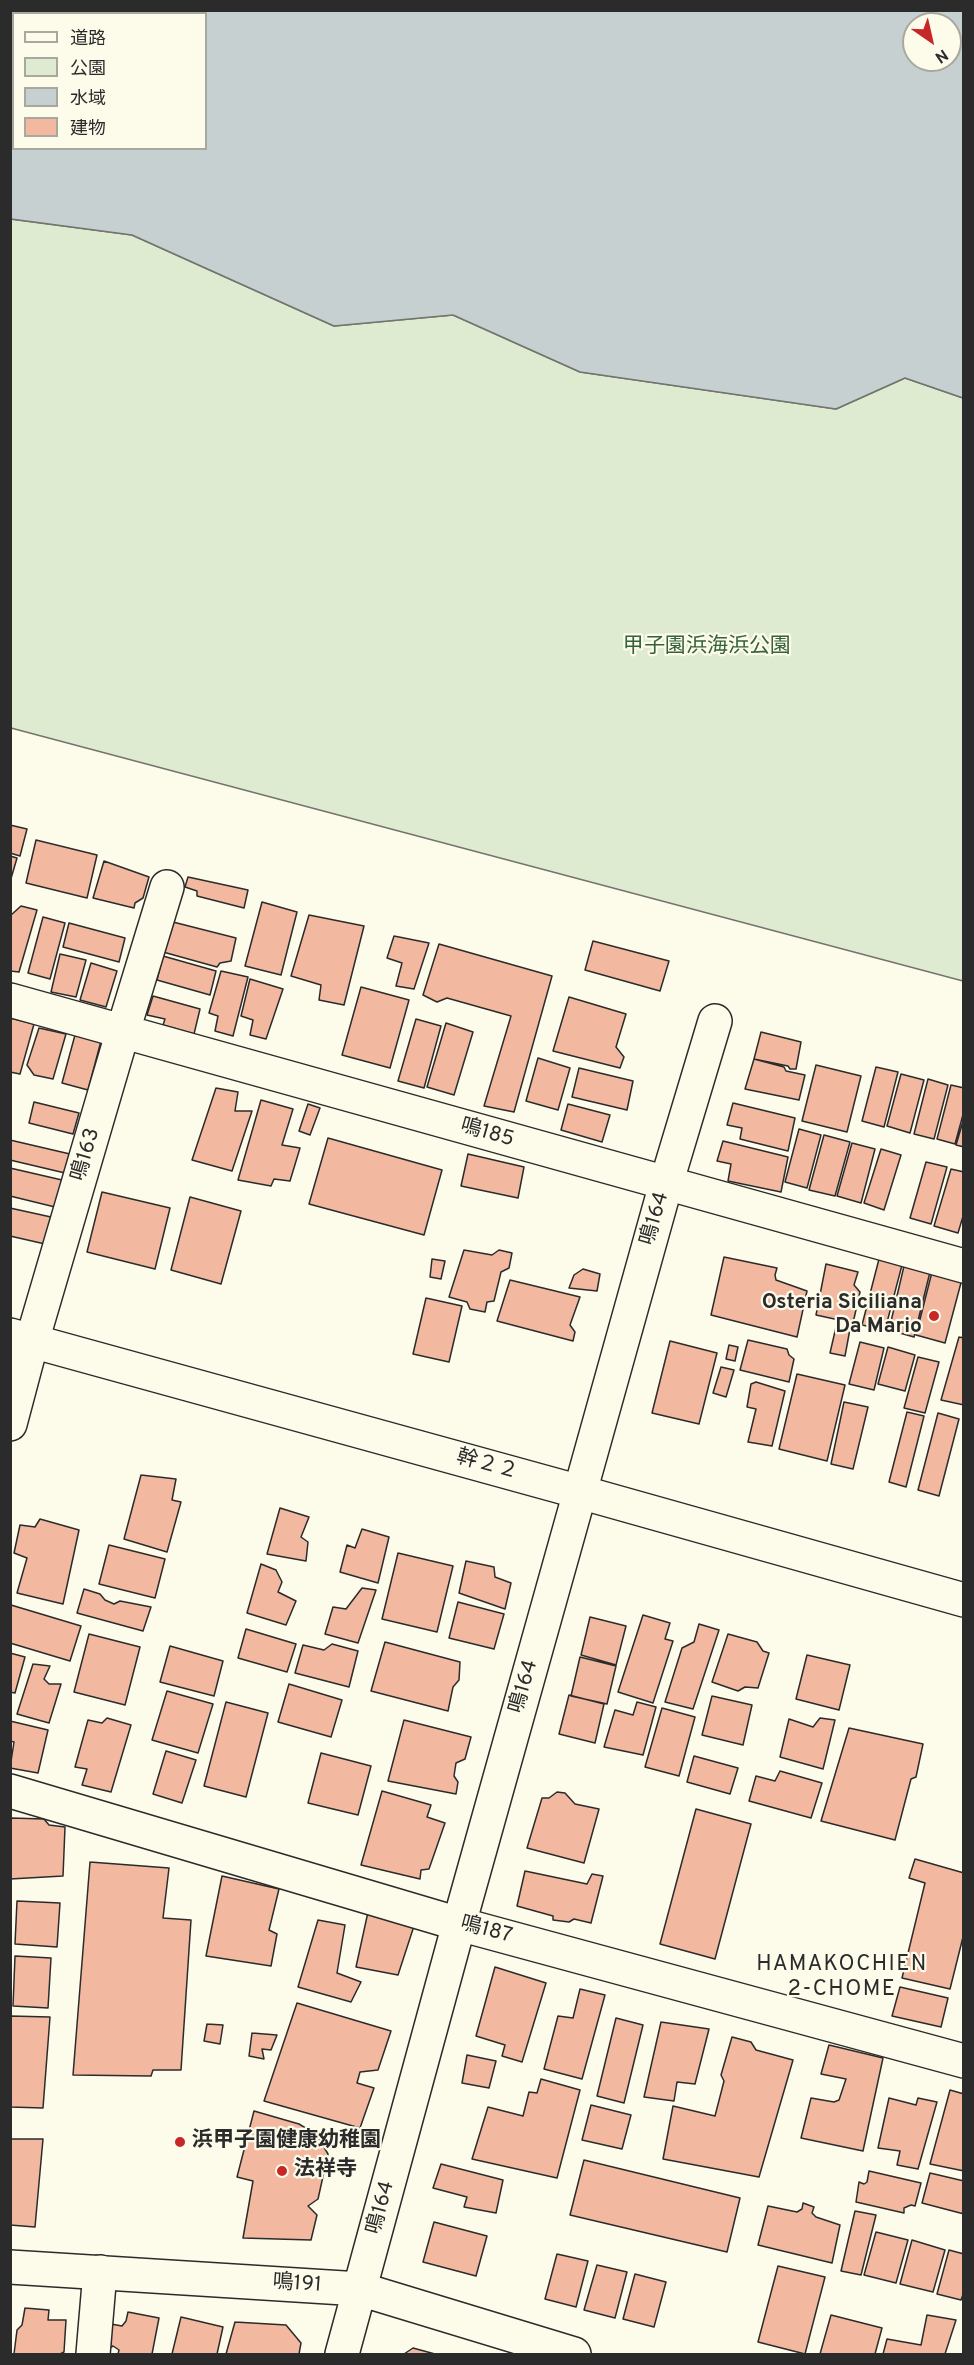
<!DOCTYPE html>
<html>
<head>
<meta charset="utf-8">
<style>
  body { margin:0 }
  #map { position:relative; width:974px; height:2365px; overflow:hidden; background:#fdfbea; font-family:Overpass,"Noto Sans JP",sans-serif }
  canvas { display:block }
  .frame { position:absolute; inset:0; border:12px solid #2b2b2b; pointer-events:none }
  .legend { position:absolute; left:12px; top:12px; width:195px; height:138px; box-sizing:border-box; background:#fdfbea; border:2px solid #a9a89e; margin:0; padding:8px 10px; list-style:none; font-size:18px; color:#2b2b2b }
  .legend li { display:flex; align-items:center; gap:12px; height:30px }
  .legend b { width:30px; border:2px solid #a9a89e }
  .north { position:absolute; left:902px; top:12px; width:60px; height:60px; box-sizing:border-box; background:#fdfbea; border:2px solid #a9a89e; border-radius:50%; rotate:146deg; font-size:16px; font-weight:700; line-height:24px; text-align:center; color:#2b2b2b }
  .north::after { content:''; display:block; margin:auto; width:21px; height:27px; background:#c62828; clip-path:polygon(50% 0,100% 100%,50% 72%,0 100%) }
</style>
</head>
<body>
<div id="map">
<canvas width="974" height="2365"></canvas>
<div class="frame"></div>
<ul class="legend">
<li><b style="height:8px;background:#fdfbea"></b>道路</li>
<li><b style="height:16px;background:#deebd1"></b>公園</li>
<li><b style="height:16px;background:#c7d0d0"></b>水域</li>
<li><b style="height:16px;background:#f2b8a0"></b>建物</li>
</ul>
<div class="north">N</div>
</div>
<script>
const c = document.querySelector('canvas').getContext('2d');
c.lineJoin = 'round';
function fill(path, color) { c.fillStyle = color; c.fill(path, 'evenodd'); }
const toPath = rows => new Path2D(rows.map(r => 'M' + r).join(''));
function strokePath(path, color, width, dash) { c.strokeStyle = color; c.lineWidth = width; c.lineCap = dash ? 'butt' : 'round'; c.setLineDash(dash || []); c.stroke(path); }
function label(font, color, halo, rows, align = 'center') {
  c.font = font + ' Overpass,"Noto Sans JP",sans-serif'; c.lineWidth = 4.5; c.setLineDash([]); c.textBaseline = 'middle'; c.strokeStyle = halo; c.fillStyle = color; for (const [text, x, y, turn = 0] of rows) {
    c.save(); c.translate(x, y); c.rotate((+turn || 0) * Math.PI / 180); c.textAlign = isNaN(turn) ? turn : align; if (halo) c.strokeText(text, 0, 0); c.fillText(text, 0, 0); c.restore();
  }
}
const green = toPath([
  [10,219,132,235,334,326,453,315,580,372,836,409,905,378,963,398,963,981,11,728,10,219]
]);
const water = toPath([
  [11,10,963,11,963,398,905,378,836,409,580,372,453,315,334,326,132,235,11,219,11,10],
  [14,14,206,14,206,148,14,148,14,14],
  [914,24,950,24,950,60,914,60,914,24]
]);
const building = toPath([
  [10,825,27,829,20,856,10,853,10,825],
  [36,840,97,855,87,898,26,883,36,840],
  [10,856,17,858,10,882,10,856],
  [104,861,149,877,143,898,135,903,134,908,93,898,104,861],
  [188,877,248,890,244,908,197,896,197,891,185,887,188,877],
  [262,902,297,912,281,975,245,966,262,902],
  [21,906,37,910,19,972,10,971,10,916,21,906],
  [309,915,364,926,344,1005,319,1000,321,985,291,976,309,915],
  [43,917,65,923,50,979,28,973,43,917],
  [173,922,236,938,231,961,220,963,217,967,163,952,173,922],
  [69,923,125,938,119,962,63,947,69,923],
  [394,936,429,943,414,989,396,986,402,963,387,958,394,936],
  [593,941,669,961,660,991,585,970,593,941],
  [439,944,552,976,514,1112,484,1106,511,1016,447,998,437,1002,423,995,439,944],
  [60,954,86,960,76,997,51,992,60,954],
  [163,956,216,971,210,995,157,980,163,956],
  [91,963,117,971,106,1007,80,1000,91,963],
  [221,971,248,977,233,1036,215,1031,218,1016,209,1013,221,971],
  [250,979,283,989,266,1039,250,1035,253,1020,241,1016,250,979],
  [361,987,409,1000,390,1068,342,1055,361,987],
  [153,996,200,1009,194,1034,163,1025,165,1019,147,1015,153,996],
  [569,997,626,1014,616,1047,624,1057,620,1068,553,1051,569,997],
  [10,1018,34,1024,20,1074,10,1072,10,1018],
  [416,1019,441,1026,424,1088,398,1081,416,1019],
  [446,1023,473,1032,454,1095,427,1087,446,1023],
  [39,1028,66,1034,53,1079,34,1075,27,1065,39,1028],
  [761,1032,801,1042,796,1069,790,1069,788,1066,754,1059,761,1032],
  [75,1035,101,1041,88,1090,62,1083,75,1035],
  [538,1058,570,1068,558,1110,526,1101,538,1058],
  [754,1059,784,1067,786,1071,805,1075,799,1100,745,1089,754,1059],
  [816,1065,861,1076,847,1132,802,1121,816,1065],
  [876,1067,898,1072,884,1127,862,1121,876,1067],
  [579,1068,633,1081,627,1110,572,1097,579,1068],
  [901,1074,924,1080,910,1133,887,1126,901,1074],
  [928,1079,948,1085,934,1139,914,1134,928,1079],
  [951,1085,964,1088,964,1111,955,1144,937,1139,951,1085],
  [216,1088,238,1092,235,1111,252,1111,232,1171,192,1160,216,1088],
  [261,1100,293,1109,282,1145,300,1148,290,1181,274,1179,271,1186,238,1180,261,1100],
  [34,1102,79,1113,73,1134,29,1123,34,1102],
  [733,1103,795,1118,788,1151,740,1139,742,1128,727,1125,733,1103],
  [308,1104,320,1108,310,1135,299,1131,308,1104],
  [568,1104,610,1115,602,1142,561,1130,568,1104],
  [964,1118,964,1147,956,1145,964,1118],
  [799,1129,821,1135,807,1188,785,1182,799,1129],
  [824,1135,850,1142,835,1196,809,1190,824,1135],
  [328,1138,442,1170,424,1235,309,1204,328,1138],
  [10,1140,70,1154,65,1173,10,1160,10,1140],
  [723,1141,788,1157,781,1192,728,1181,731,1164,717,1161,723,1141],
  [852,1143,875,1149,861,1203,837,1196,852,1143],
  [881,1149,901,1155,884,1210,864,1203,881,1149],
  [468,1154,524,1167,518,1198,461,1186,468,1154],
  [926,1162,947,1167,931,1224,910,1218,926,1162],
  [10,1168,62,1180,55,1207,10,1196,10,1168],
  [951,1169,964,1172,964,1213,958,1233,934,1226,951,1169],
  [102,1192,170,1208,155,1269,87,1252,102,1192],
  [190,1197,241,1211,221,1284,171,1270,190,1197],
  [10,1208,51,1217,45,1244,10,1236,10,1208],
  [464,1250,492,1255,499,1250,512,1253,509,1268,501,1272,494,1301,487,1302,485,1312,470,1309,467,1302,449,1297,464,1250],
  [724,1257,777,1268,775,1275,776,1280,807,1291,797,1337,711,1315,724,1257],
  [432,1259,445,1261,441,1279,430,1277,432,1259],
  [879,1259,902,1265,885,1330,862,1325,879,1259],
  [826,1264,858,1272,854,1285,860,1292,853,1323,816,1315,826,1264],
  [904,1266,930,1272,914,1337,889,1330,904,1266],
  [583,1269,600,1274,597,1291,569,1288,574,1275,583,1269],
  [932,1272,962,1279,945,1343,916,1335,932,1272],
  [510,1280,580,1297,570,1325,575,1332,573,1341,497,1321,510,1280],
  [426,1298,462,1306,449,1362,413,1354,426,1298],
  [836,1327,850,1329,845,1356,830,1353,836,1327],
  [959,1337,964,1338,964,1405,941,1400,959,1337],
  [748,1340,787,1349,789,1355,794,1359,789,1382,740,1370,748,1340],
  [670,1341,717,1353,699,1424,652,1413,670,1341],
  [860,1342,884,1348,874,1390,849,1384,860,1342],
  [729,1345,738,1347,735,1361,726,1359,729,1345],
  [888,1347,915,1355,905,1391,878,1384,888,1347],
  [918,1357,939,1362,925,1413,904,1408,918,1357],
  [721,1367,734,1370,726,1397,713,1393,721,1367],
  [797,1374,845,1385,827,1461,779,1449,797,1374],
  [756,1382,785,1391,772,1446,748,1442,756,1409,747,1407,751,1384,756,1382],
  [844,1402,868,1407,853,1469,831,1464,844,1402],
  [907,1412,924,1416,906,1487,889,1482,907,1412],
  [938,1413,959,1419,939,1496,918,1490,938,1413],
  [141,1475,176,1479,172,1500,181,1502,167,1552,124,1539,141,1475],
  [280,1508,309,1517,301,1537,308,1542,306,1561,267,1554,280,1508],
  [40,1519,79,1530,63,1604,17,1593,27,1558,14,1553,20,1525,35,1527,40,1519],
  [362,1529,389,1537,378,1583,340,1572,347,1545,355,1548,362,1529],
  [109,1545,165,1559,155,1598,99,1584,109,1545],
  [398,1553,453,1566,437,1632,382,1619,398,1553],
  [466,1561,494,1567,495,1577,511,1583,505,1609,459,1593,466,1561],
  [261,1564,276,1570,282,1582,278,1592,296,1601,286,1625,247,1613,261,1564],
  [362,1588,376,1590,358,1643,325,1634,333,1607,346,1609,362,1588],
  [84,1589,100,1594,105,1600,114,1604,120,1601,151,1607,143,1631,77,1613,84,1589],
  [458,1602,504,1614,494,1649,449,1638,458,1602],
  [11,1605,81,1626,70,1661,10,1643,11,1605],
  [643,1615,670,1623,665,1639,673,1641,653,1703,618,1692,643,1615],
  [590,1617,626,1626,616,1665,581,1655,590,1617],
  [699,1624,719,1630,693,1709,665,1702,682,1648,694,1642,699,1624],
  [246,1629,296,1644,287,1672,238,1658,246,1629],
  [89,1634,140,1647,125,1705,74,1692,89,1634],
  [728,1634,757,1642,763,1651,769,1653,758,1688,745,1687,738,1691,712,1682,728,1634],
  [385,1642,460,1662,459,1680,453,1687,448,1711,371,1691,385,1642],
  [332,1644,358,1651,349,1687,295,1673,303,1645,324,1650,332,1644],
  [170,1646,223,1661,214,1696,160,1682,170,1646],
  [10,1653,25,1657,15,1693,10,1692,10,1653],
  [807,1655,850,1665,839,1710,796,1699,807,1655],
  [580,1657,616,1666,607,1704,571,1696,580,1657],
  [33,1664,50,1666,44,1679,49,1684,61,1684,49,1723,17,1714,33,1664],
  [289,1684,342,1700,331,1737,278,1722,289,1684],
  [167,1691,213,1704,198,1753,152,1740,167,1691],
  [569,1695,604,1704,595,1743,559,1734,569,1695],
  [712,1696,752,1705,743,1745,702,1735,712,1696],
  [226,1702,268,1713,246,1797,204,1786,226,1702],
  [637,1702,656,1707,643,1755,604,1747,615,1710,633,1715,637,1702],
  [662,1708,695,1717,679,1776,645,1767,662,1708],
  [107,1718,131,1725,111,1792,82,1785,87,1769,75,1767,88,1720,102,1723,107,1718],
  [820,1718,835,1720,823,1769,780,1757,789,1719,813,1727,820,1718],
  [404,1720,471,1737,465,1759,456,1763,454,1776,458,1782,456,1794,388,1781,404,1720],
  [10,1721,48,1730,38,1773,10,1768,14,1742,10,1741,10,1721],
  [849,1728,923,1744,916,1777,911,1779,895,1840,821,1821,849,1728],
  [166,1751,196,1760,182,1803,153,1794,166,1751],
  [321,1753,371,1766,358,1815,308,1803,321,1753],
  [694,1756,738,1768,730,1794,687,1782,694,1756],
  [780,1771,822,1783,811,1818,749,1801,756,1776,775,1781,780,1771],
  [382,1791,431,1805,427,1817,445,1823,429,1869,421,1870,420,1879,361,1865,382,1791],
  [557,1792,565,1793,575,1804,599,1809,584,1863,527,1848,542,1798,549,1798,557,1792],
  [696,1809,751,1824,715,1959,660,1944,696,1809],
  [11,1818,44,1819,49,1825,65,1827,63,1876,10,1879,11,1818],
  [915,1859,964,1873,964,1933,950,1989,902,1978,925,1883,909,1878,915,1859],
  [90,1862,169,1868,163,1918,191,1920,181,2070,153,2070,151,2076,73,2075,90,1862],
  [525,1871,587,1884,592,1874,603,1876,591,1923,574,1919,569,1922,553,1920,553,1916,517,1906,525,1871],
  [222,1876,279,1889,269,1930,277,1934,271,1966,206,1956,222,1876],
  [17,1901,60,1903,57,1947,15,1944,17,1901],
  [368,1912,414,1926,398,1975,356,1967,368,1912],
  [318,1920,345,1925,337,1973,361,1982,351,2002,298,1987,318,1920],
  [15,1956,51,1958,48,2008,13,2006,15,1956],
  [495,1967,546,1983,522,2062,502,2056,505,2045,476,2036,495,1967],
  [900,1987,948,1998,941,2027,892,2016,900,1987],
  [580,1989,605,1995,582,2079,544,2069,558,2016,573,2018,580,1989],
  [297,2003,391,2031,378,2070,360,2072,357,2083,374,2088,360,2128,264,2101,297,2003],
  [10,2016,50,2017,43,2108,10,2107,10,2016],
  [616,2018,643,2025,624,2103,597,2096,616,2018],
  [661,2022,709,2029,695,2084,677,2082,674,2101,644,2097,661,2022],
  [207,2024,223,2025,220,2044,204,2041,207,2024],
  [252,2033,277,2035,271,2050,262,2049,264,2059,249,2056,252,2033],
  [732,2037,751,2042,756,2050,793,2060,759,2177,663,2159,673,2106,715,2116,724,2081,721,2075,732,2037],
  [829,2045,883,2058,863,2151,801,2138,811,2098,834,2102,839,2100,846,2079,821,2074,829,2045],
  [467,2055,496,2061,489,2088,462,2083,467,2055],
  [541,2079,580,2090,557,2178,472,2159,488,2107,523,2116,529,2092,537,2093,541,2079],
  [950,2090,964,2094,964,2171,930,2164,950,2090],
  [889,2098,916,2105,918,2098,937,2102,918,2169,897,2165,900,2151,878,2148,889,2098],
  [591,2105,631,2115,622,2149,582,2140,591,2105],
  [254,2111,299,2124,317,2135,328,2154,318,2199,308,2206,317,2215,311,2240,243,2238,253,2181,237,2177,254,2111],
  [10,2139,43,2139,35,2227,10,2225,10,2139],
  [584,2160,740,2198,727,2252,570,2215,584,2160],
  [441,2164,503,2180,496,2213,464,2207,467,2197,433,2188,441,2164],
  [869,2171,921,2183,915,2206,911,2205,904,2208,904,2213,856,2202,859,2182,864,2184,867,2182,869,2171],
  [930,2173,964,2181,964,2214,922,2203,930,2173],
  [803,2203,814,2207,812,2213,816,2217,840,2225,832,2263,758,2245,768,2206,797,2212,802,2209,803,2203],
  [855,2211,876,2215,861,2275,841,2271,855,2211],
  [434,2222,487,2236,476,2276,423,2262,434,2222],
  [876,2232,908,2240,896,2283,864,2275,876,2232],
  [912,2240,945,2250,933,2292,900,2284,912,2240],
  [949,2250,964,2254,964,2292,961,2300,937,2294,949,2250],
  [557,2254,588,2261,576,2307,545,2299,557,2254],
  [597,2265,627,2272,615,2318,584,2310,597,2265],
  [778,2266,825,2277,805,2354,758,2342,778,2266],
  [635,2274,666,2282,654,2327,623,2319,635,2274],
  [25,2308,49,2310,48,2320,66,2320,64,2352,60,2354,14,2354,17,2330,22,2325,25,2308],
  [128,2312,159,2318,152,2354,118,2354,119,2350,113,2346,108,2349,111,2324,122,2326,126,2321,128,2312],
  [831,2315,882,2328,875,2354,820,2354,831,2315],
  [927,2315,956,2320,945,2354,883,2354,887,2339,921,2345,927,2315],
  [181,2317,223,2327,217,2354,172,2354,181,2317],
  [235,2322,286,2325,301,2343,299,2354,226,2354,235,2322],
  [413,2348,435,2354,404,2354,413,2348]
]);
const street = toPath([
  [10,1000,964,1266],
  [10,1424,32,1341,123,1031,167,887],
  [580,1492,666,1184,715,1021],
  [10,1791,459,1924,964,2061],
  [93,2354,100,2272]
]);
const secondary = toPath([
  [10,1335,580,1492,964,1600],
  [10,2267,360,2289,574,2354],
  [342,2354,459,1924,580,1492]
]);
const markers = [
  [934,1316,6,"#c62828"],
  [180,2142,6,"#c62828"],
  [282,2171,6,"#c62828"]
];
const parkNames = [
  ["甲子園浜海浜公園",707,648]
];
const streetNames = [
  ["鳴185",487,1134,16],
  ["鳴163",87,1155,-74],
  ["鳴164",656,1219,-74],
  ["幹２２",487,1466,15],
  ["鳴164",525,1687,-74],
  ["鳴187",486,1931,15],
  ["鳴164",382,2208,-75],
  ["鳴191",297,2285,4]
];
const poiNames = [
  ["Osteria Siciliana",922,1304,"right"],
  ["Da Mario",922,1328,"right"],
  ["浜甲子園健康幼稚園",192,2142],
  ["法祥寺",294,2171]
];
const neighbourhoodNames = [
  ["HAMAKOCHIEN",842,1966],
  ["2-CHOME",842,1991]
];
fill(green, '#deebd1');
strokePath(green, '#74746e', 1.5);
fill(water, '#c7d0d0');
strokePath(water, '#74746e', 1.5);
fill(building, '#f2b8a0');
strokePath(building, '#2b2b2b', 1.5);
strokePath(street, '#2b2b2b', 36);
strokePath(secondary, '#2b2b2b', 36);
strokePath(street, '#fdfbea', 33);
strokePath(secondary, '#fdfbea', 33);
for (const [x, y, r, color] of markers) { const dot = new Path2D(); dot.arc(x, y, r, 0, 2 * Math.PI); c.fillStyle = color; c.fill(dot); strokePath(dot, '#fdfbea', 2); }
label('21px', '#34623c', '#fdfbea', parkNames);
label('21px', '#2b2b2b', '#fdfbea', streetNames);
label('bold 21px', '#2b2b2b', '#fdfbea', poiNames, 'left');
c.letterSpacing = '1.5px';
label('22px', '#2b2b2b', '#fdfbea', neighbourhoodNames);
c.letterSpacing = '0px';
</script>
</body>
</html>
